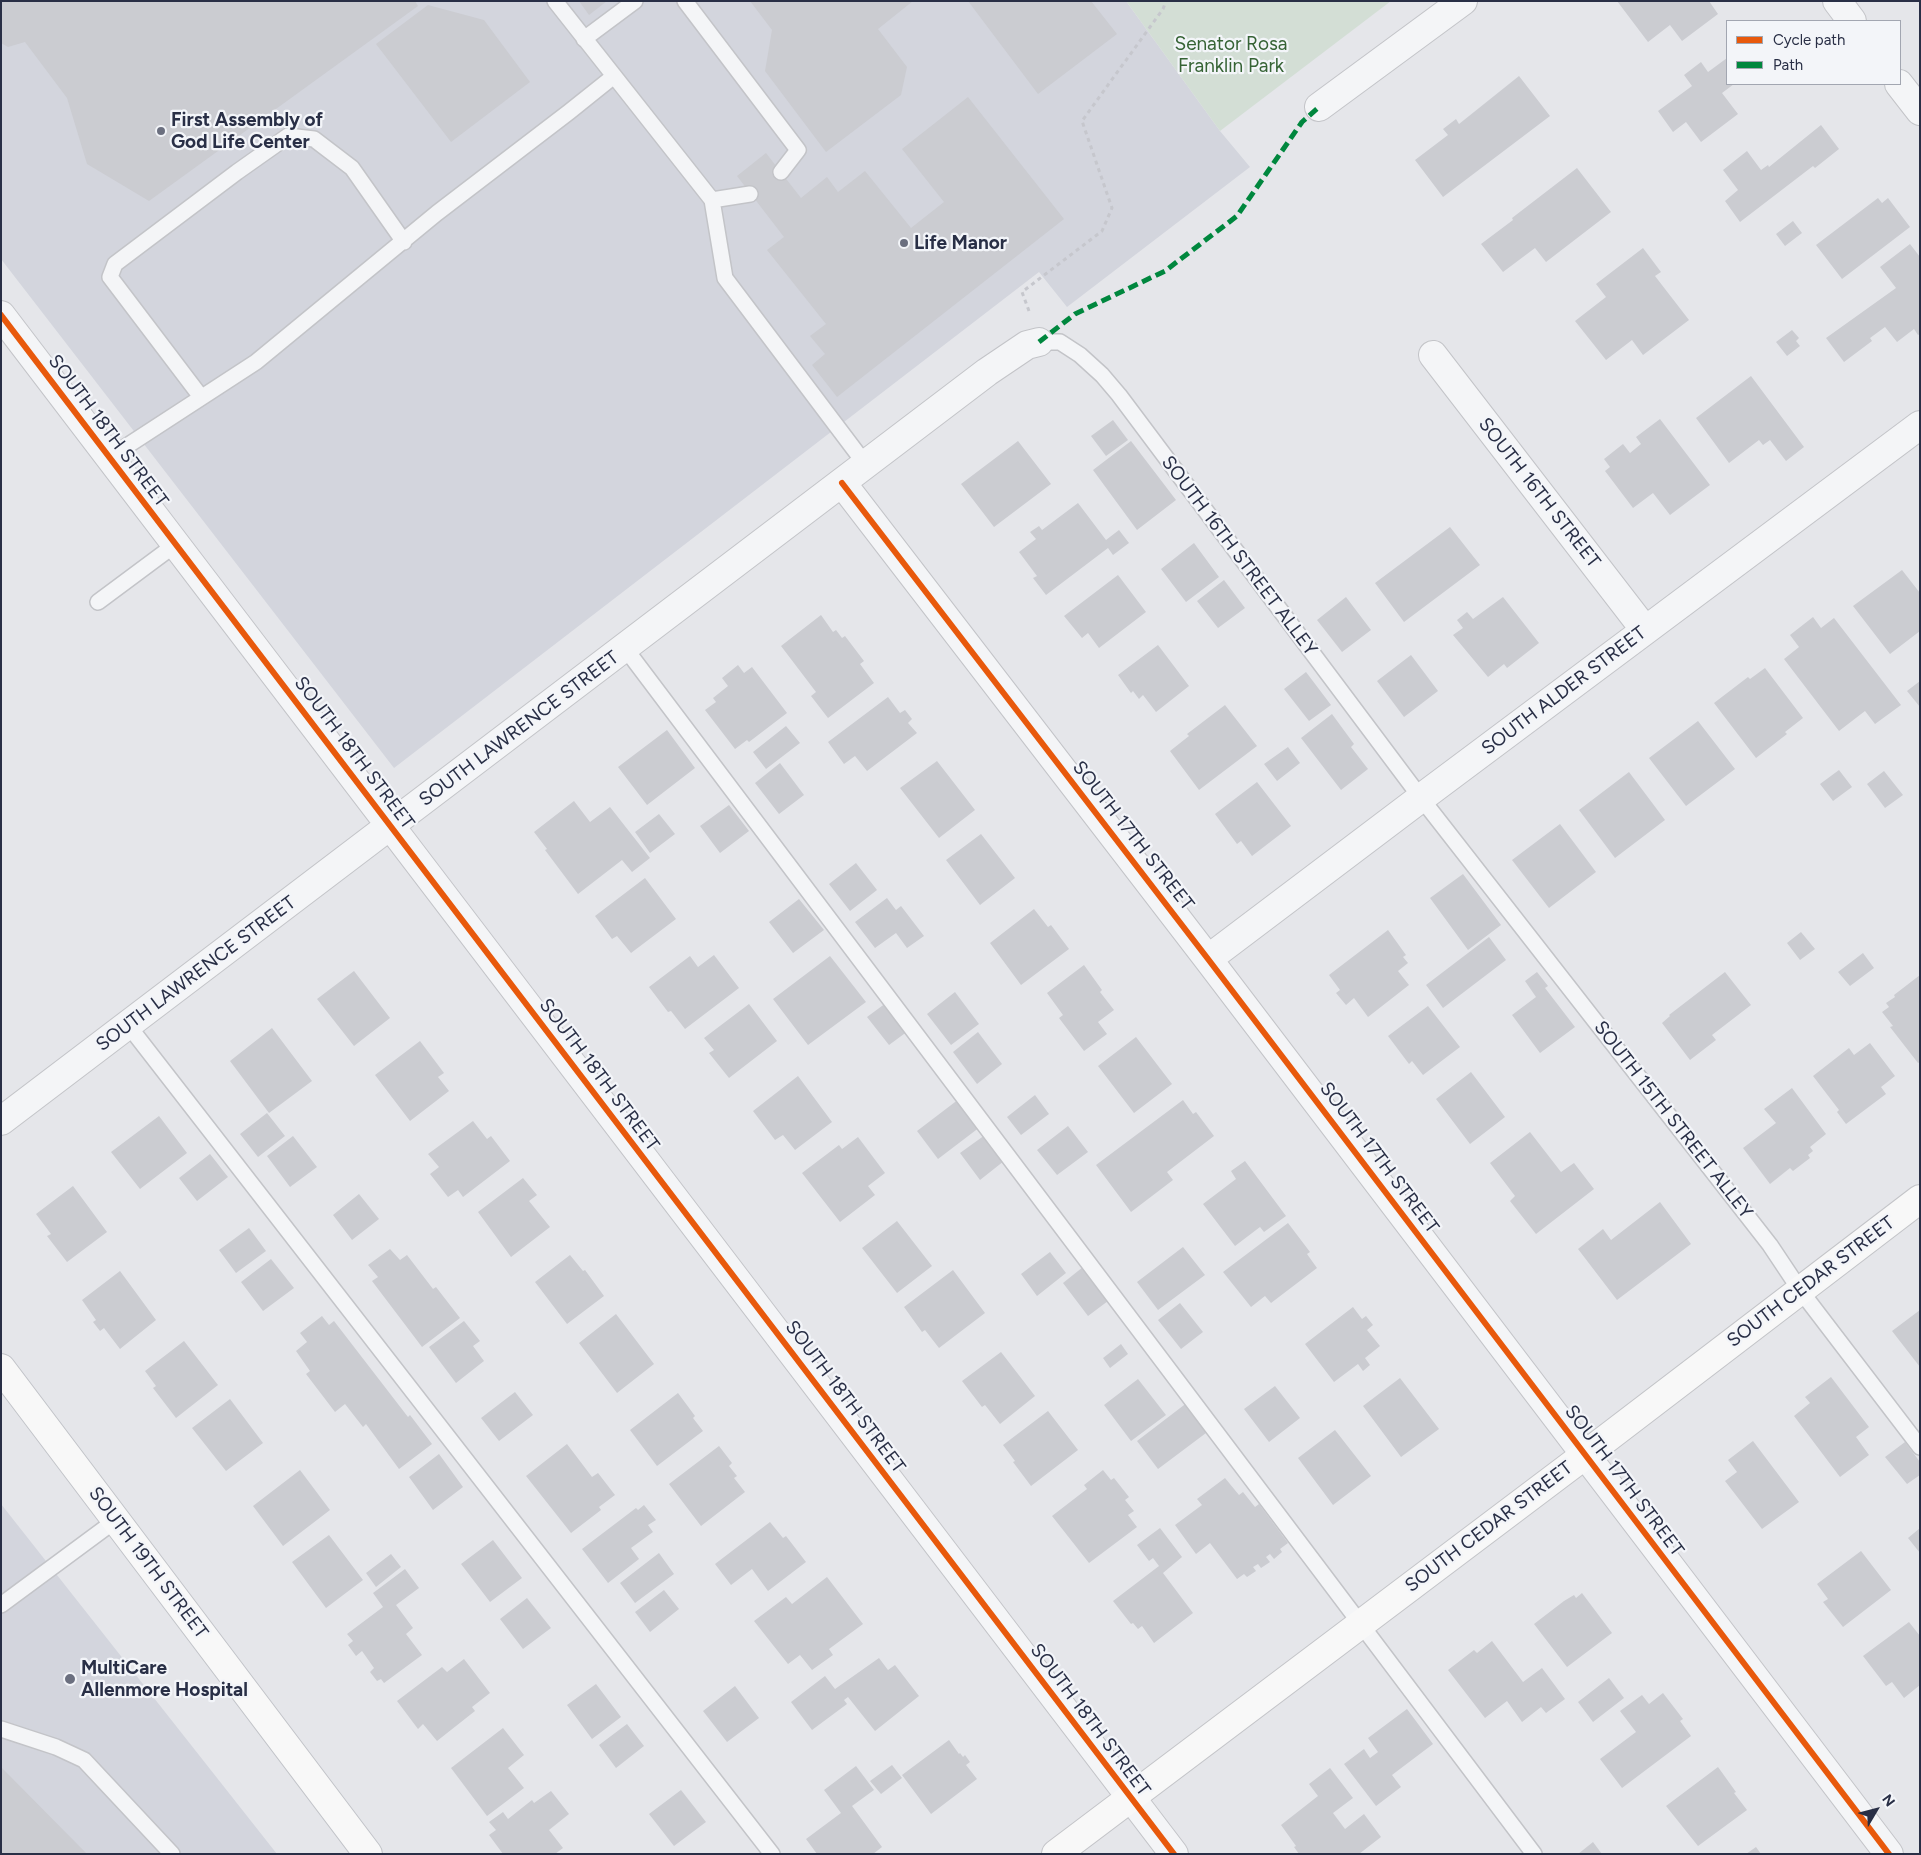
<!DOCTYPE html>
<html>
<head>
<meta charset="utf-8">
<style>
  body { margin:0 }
  #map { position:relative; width:1921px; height:1855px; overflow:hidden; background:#e5e6ea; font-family:Figtree,sans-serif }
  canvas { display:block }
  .frame { position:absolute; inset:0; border:2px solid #292f46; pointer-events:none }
  .legend { position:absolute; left:1726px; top:20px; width:175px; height:65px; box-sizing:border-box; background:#f3f5f9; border:1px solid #a2a6b1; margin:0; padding:6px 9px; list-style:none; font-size:15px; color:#292f46 }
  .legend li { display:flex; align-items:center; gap:10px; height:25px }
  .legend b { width:25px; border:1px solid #a2a6b1 }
  .north { position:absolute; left:1851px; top:1785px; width:50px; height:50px; -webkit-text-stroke:4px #f3f5f9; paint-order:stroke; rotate:53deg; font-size:14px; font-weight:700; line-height:20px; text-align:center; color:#292f46 }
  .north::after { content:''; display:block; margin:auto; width:18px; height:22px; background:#292f46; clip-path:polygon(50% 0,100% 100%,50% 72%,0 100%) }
</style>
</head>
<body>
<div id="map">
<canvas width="1921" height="1855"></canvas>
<div class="frame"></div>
<ul class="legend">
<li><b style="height:6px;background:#e8590c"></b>Cycle path</li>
<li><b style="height:6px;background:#00873e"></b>Path</li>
</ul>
<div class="north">N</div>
</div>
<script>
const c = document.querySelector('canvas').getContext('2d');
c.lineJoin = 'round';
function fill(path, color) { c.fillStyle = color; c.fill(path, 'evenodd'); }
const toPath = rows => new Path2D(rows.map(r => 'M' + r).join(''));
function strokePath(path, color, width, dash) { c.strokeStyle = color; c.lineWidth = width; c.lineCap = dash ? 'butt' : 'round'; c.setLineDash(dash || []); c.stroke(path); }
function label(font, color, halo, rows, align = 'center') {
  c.font = font + ' Figtree,sans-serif'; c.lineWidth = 4.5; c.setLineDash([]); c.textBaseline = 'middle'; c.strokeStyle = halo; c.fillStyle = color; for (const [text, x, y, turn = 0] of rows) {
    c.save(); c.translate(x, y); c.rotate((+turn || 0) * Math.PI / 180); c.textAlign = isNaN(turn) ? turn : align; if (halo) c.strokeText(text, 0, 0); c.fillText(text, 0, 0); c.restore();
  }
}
const built = toPath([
  [1,1,1126,1,1220,131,1250,167,1067,307,1039,272,394,768,1,259],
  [1,1504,277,1854,1,1854]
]);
const green = toPath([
  [1126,1,1391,1,1220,131]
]);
const building = toPath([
  [1,1,415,1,418,6,149,201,87,164,67,98,25,42,8,47,1,43],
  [579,1,607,1,589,15],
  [750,1,913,1,878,29,907,67,901,95,826,152,765,71,772,30],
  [968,1,1091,1,1117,34,1038,94],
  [1617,1,1709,1,1718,14,1682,41,1670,25,1648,42],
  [428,5,484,20,530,82,451,142,376,44],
  [1727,58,1727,84,1734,84,1722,93,1738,114,1701,142,1686,122,1673,132,1658,111,1692,86,1684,75,1701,62,1708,72],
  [1519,76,1550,116,1443,197,1415,160,1448,135,1443,129,1456,119,1459,124],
  [968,97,1064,219,837,397,812,365,825,354,810,336,826,324,767,250,784,237,737,176,766,153,801,198,827,177,838,192,865,171,911,228,944,202,902,149],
  [1821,125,1839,149,1815,168,1813,166,1740,222,1725,201,1738,190,1723,170,1747,151,1761,170,1768,165,1769,167],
  [1577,168,1611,212,1546,262,1535,248,1503,272,1481,244,1513,220,1512,218],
  [1878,198,1882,203,1888,198,1910,227,1842,279,1816,245],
  [1793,221,1802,233,1785,246,1776,234],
  [1910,244,1920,257,1920,334,1918,335,1914,329,1897,342,1885,327,1870,338,1872,341,1844,362,1826,338,1896,288,1880,267],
  [1643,248,1661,272,1655,276,1689,320,1643,355,1632,340,1606,360,1575,321,1606,297,1596,284],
  [1792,330,1799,338,1796,341,1800,346,1787,356,1776,342],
  [1751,376,1804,447,1786,461,1770,440,1763,445,1759,440,1729,463,1696,418],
  [1660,419,1710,485,1670,515,1653,493,1633,508,1605,471,1610,467,1604,459,1623,444,1630,453,1641,444,1636,437],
  [1113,420,1128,440,1106,456,1091,436],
  [1018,441,1051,484,994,527,961,484],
  [1131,441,1176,500,1137,530,1093,470],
  [1078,503,1106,540,1119,530,1129,543,1113,555,1108,548,1046,595,1033,578,1037,576,1019,552,1036,539,1030,532,1039,526,1042,530],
  [1450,527,1480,565,1404,622,1375,583],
  [1194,543,1219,577,1186,602,1161,569],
  [1902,570,1920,593,1920,631,1890,654,1853,606],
  [1118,575,1146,612,1099,648,1088,633,1082,638,1064,616],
  [1224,580,1245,608,1218,628,1197,601],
  [1346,597,1371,630,1342,652,1317,620],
  [1503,597,1539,643,1507,668,1504,664,1488,677,1453,635,1463,628,1457,620,1467,612,1473,619],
  [821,615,833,632,836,630,842,638,845,636,864,661,860,664,874,683,828,718,811,696,816,692,781,646],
  [1813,617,1821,628,1834,618,1901,705,1875,724,1865,711,1839,731,1784,659,1799,647,1790,635],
  [1158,645,1189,686,1156,712,1143,695,1139,699,1133,691,1131,693,1118,675],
  [1411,655,1438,691,1404,717,1377,681],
  [738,665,744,673,752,667,787,713,749,742,747,740,735,749,705,710,716,702,713,698,728,686,722,678],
  [1765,668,1803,718,1785,732,1787,734,1756,758,1714,703,1748,677,1750,679],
  [1306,672,1331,705,1309,721,1284,689],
  [1920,681,1920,707,1907,691],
  [888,697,900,713,905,710,912,719,908,723,917,733,867,771,855,756,844,764,828,742],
  [1225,705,1257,746,1199,790,1170,751,1189,736,1187,734],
  [1332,714,1354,744,1351,747,1368,769,1341,790,1301,738],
  [1698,721,1735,769,1686,806,1649,758],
  [786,726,800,743,766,769,753,752],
  [667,730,695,768,647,805,618,767],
  [1288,747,1300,763,1277,781,1264,764],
  [937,761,975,810,939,838,900,788],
  [780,763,804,795,779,814,755,783],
  [1839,770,1852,787,1833,801,1820,784],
  [1884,771,1903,795,1885,808,1867,784],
  [1629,772,1665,820,1615,858,1579,810],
  [1257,782,1291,826,1252,856,1241,841,1237,844,1215,814],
  [574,801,590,822,610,807,650,858,632,872,622,860,578,894,545,850,547,849,534,832],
  [729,805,749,831,720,853,700,826],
  [659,814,675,834,650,853,635,832],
  [1560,824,1596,872,1549,908,1512,860],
  [981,834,1015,878,980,905,946,860],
  [856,863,877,890,850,911,829,884],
  [1463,874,1501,925,1468,950,1430,898],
  [645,878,676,919,631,953,617,936,612,939,595,916],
  [887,898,896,910,901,906,924,936,907,948,896,933,875,948,855,922],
  [799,899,824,930,793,953,769,922],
  [1034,909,1048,927,1051,925,1069,949,1021,985,990,943],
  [1388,930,1406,955,1403,957,1408,963,1398,971,1409,985,1368,1017,1354,998,1346,1005,1336,993,1340,990,1329,975],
  [1801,932,1815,949,1800,960,1787,943],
  [1489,937,1506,960,1443,1008,1426,985],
  [1863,953,1874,968,1850,986,1838,972],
  [714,955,739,988,685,1029,671,1011,668,1012,649,987,690,956,698,967],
  [830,956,866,1002,808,1045,773,999],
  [1084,965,1102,990,1100,992,1114,1010,1098,1022,1107,1034,1084,1051,1059,1018,1063,1015,1047,993],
  [354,971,390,1018,354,1046,317,999],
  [1537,972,1548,986,1545,988,1575,1027,1540,1053,1512,1015,1536,997,1525,981],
  [1725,972,1751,1005,1712,1035,1716,1040,1690,1060,1662,1023,1670,1016,1669,1015],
  [1920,975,1920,1062,1918,1063,1890,1027,1893,1026,1882,1012,1889,1007,1886,1003,1895,997,1894,995],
  [955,992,979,1024,951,1045,927,1014],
  [886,1003,908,1031,889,1045,867,1017],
  [749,1004,777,1041,729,1078,709,1053,714,1050,704,1038],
  [1428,1006,1460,1047,1423,1075,1412,1061,1409,1064,1388,1036],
  [272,1028,312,1081,269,1113,230,1061],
  [978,1032,1002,1064,977,1084,953,1052],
  [1136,1037,1172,1084,1134,1113,1098,1066],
  [420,1041,444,1073,438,1077,449,1091,410,1121,375,1075],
  [1870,1043,1895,1076,1881,1087,1886,1094,1846,1124,1837,1112,1839,1110,1813,1076,1849,1048,1854,1055],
  [1471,1072,1505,1117,1470,1144,1436,1099],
  [798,1076,832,1122,795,1150,783,1135,775,1140,753,1111],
  [1792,1088,1826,1134,1810,1147,1813,1151,1808,1155,1810,1158,1793,1171,1790,1168,1770,1184,1743,1148,1776,1123,1764,1109],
  [1035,1095,1049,1114,1021,1135,1007,1117],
  [959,1099,980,1127,938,1159,917,1131],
  [1183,1100,1193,1114,1196,1112,1214,1136,1167,1172,1173,1180,1131,1212,1096,1165],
  [267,1113,285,1136,258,1157,240,1134],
  [159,1116,187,1153,140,1189,111,1152],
  [473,1121,487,1139,491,1136,510,1161,463,1197,458,1190,448,1197,430,1174,439,1167,428,1154],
  [1068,1126,1088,1152,1057,1175,1037,1150],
  [1530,1132,1561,1172,1574,1163,1594,1189,1536,1234,1510,1201,1515,1196,1490,1163],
  [985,1135,1004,1161,980,1180,960,1153],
  [293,1136,317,1167,290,1187,267,1156],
  [858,1137,885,1173,868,1186,875,1195,840,1222,802,1173,839,1145,842,1149],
  [210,1154,228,1177,197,1201,179,1178],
  [1245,1161,1286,1216,1264,1232,1260,1227,1235,1246,1203,1204,1236,1179,1231,1171],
  [523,1178,537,1195,529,1201,550,1227,511,1257,478,1212],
  [73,1186,107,1232,67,1262,47,1236,51,1234,36,1214],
  [359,1194,379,1219,352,1240,333,1215],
  [1660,1202,1691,1244,1617,1300,1578,1249,1603,1229,1611,1240],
  [897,1221,932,1266,897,1293,862,1248],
  [1288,1223,1310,1252,1307,1254,1317,1268,1271,1303,1265,1296,1251,1307,1223,1272],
  [249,1228,266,1251,236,1273,219,1250],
  [1183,1247,1205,1275,1158,1310,1137,1282],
  [390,1249,400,1260,407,1255,433,1289,436,1287,460,1318,422,1347,372,1281,378,1277,368,1265],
  [1050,1252,1066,1273,1037,1296,1021,1274],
  [570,1255,583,1271,585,1270,604,1296,567,1324,535,1282],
  [271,1259,294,1288,263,1311,241,1282],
  [1083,1267,1108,1301,1088,1316,1063,1283],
  [953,1270,985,1313,939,1348,925,1330,922,1332,904,1307],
  [120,1271,156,1320,120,1349,104,1328,100,1331,93,1322,96,1320,82,1300],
  [1180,1303,1203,1332,1181,1349,1158,1320],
  [1353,1307,1362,1319,1366,1316,1373,1325,1367,1330,1380,1346,1365,1358,1370,1365,1363,1371,1358,1364,1334,1382,1305,1344],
  [1920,1310,1920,1367,1892,1331],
  [616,1314,654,1364,617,1393,579,1343],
  [322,1316,329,1325,334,1321,408,1417,410,1415,432,1444,399,1469,366,1424,363,1427,345,1404,335,1412,306,1374,310,1371,296,1351,307,1342,300,1333],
  [464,1321,480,1341,473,1346,484,1361,456,1383,429,1347],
  [184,1341,218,1385,176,1418,153,1388,156,1386,145,1371],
  [1121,1344,1128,1354,1110,1368,1103,1358],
  [1001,1352,1035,1396,1000,1424,985,1405,982,1407,962,1381],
  [1831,1377,1869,1427,1856,1437,1869,1455,1840,1477,1794,1416,1810,1403,1805,1397],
  [1400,1378,1439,1429,1401,1457,1363,1406],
  [1138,1379,1166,1415,1131,1441,1104,1405],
  [1275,1386,1300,1418,1269,1442,1244,1409],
  [515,1392,533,1415,499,1441,481,1418],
  [678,1393,695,1416,693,1418,703,1431,657,1466,630,1430],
  [230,1399,263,1443,226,1471,192,1428],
  [1188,1402,1210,1430,1158,1469,1137,1441],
  [1048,1411,1078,1450,1031,1486,1013,1462,1015,1461,1003,1445],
  [1335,1430,1371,1476,1333,1505,1298,1458],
  [1753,1441,1799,1502,1762,1529,1725,1481,1737,1472,1728,1460],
  [1905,1442,1920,1462,1920,1475,1907,1484,1885,1457],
  [567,1444,592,1477,598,1473,615,1495,599,1507,601,1510,571,1533,526,1476],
  [719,1446,732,1463,729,1466,737,1476,734,1478,745,1492,701,1526,669,1484],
  [439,1454,463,1487,433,1510,409,1477],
  [300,1470,330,1510,283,1546,253,1506],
  [1103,1470,1111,1480,1114,1478,1129,1497,1125,1500,1134,1511,1128,1515,1137,1527,1089,1563,1052,1516,1087,1489,1084,1485],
  [1225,1478,1239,1495,1243,1492,1255,1507,1259,1504,1288,1543,1280,1549,1282,1552,1274,1559,1270,1554,1266,1557,1270,1562,1261,1568,1258,1564,1253,1567,1256,1571,1247,1577,1244,1574,1237,1579,1210,1543,1196,1554,1175,1525,1202,1505,1197,1499],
  [644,1505,656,1520,648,1525,653,1532,631,1548,639,1559,608,1583,582,1549,636,1508,638,1510],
  [770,1522,783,1538,786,1536,806,1562,768,1591,752,1569,731,1585,715,1564],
  [1160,1528,1182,1557,1163,1573,1193,1613,1154,1643,1142,1626,1138,1629,1133,1623,1131,1624,1113,1601,1159,1566,1153,1558,1149,1561,1137,1545],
  [1920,1528,1920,1553,1908,1538],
  [329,1535,363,1580,326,1608,292,1562],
  [493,1540,522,1578,490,1602,461,1564],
  [1861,1551,1891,1590,1843,1627,1823,1602,1828,1599,1817,1584],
  [659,1553,674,1574,635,1603,620,1583],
  [391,1554,401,1567,376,1587,366,1573],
  [405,1569,419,1588,396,1605,413,1628,406,1634,422,1655,384,1683,381,1679,377,1681,370,1672,374,1668,362,1651,356,1656,348,1645,353,1641,347,1634,383,1607,373,1593],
  [827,1577,863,1624,829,1649,833,1655,812,1670,800,1655,788,1664,754,1621,786,1597,792,1604],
  [664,1590,679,1609,650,1632,635,1612],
  [1582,1593,1612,1633,1567,1667,1534,1624,1564,1601,1574,1595,1576,1598],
  [527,1598,551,1628,523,1649,500,1619],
  [1909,1622,1920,1636,1920,1685,1904,1698,1892,1682,1886,1686,1863,1656],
  [1492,1641,1523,1682,1542,1668,1565,1699,1546,1713,1541,1707,1522,1722,1507,1701,1485,1718,1448,1670,1474,1650,1477,1653],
  [879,1658,888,1670,895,1665,919,1696,875,1731,848,1697,844,1700,847,1704,812,1730,791,1702,825,1676,835,1689],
  [464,1659,490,1693,472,1707,475,1711,437,1741,423,1724,418,1729,397,1701,442,1667,447,1672],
  [1609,1678,1624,1698,1593,1722,1578,1702],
  [596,1684,621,1717,592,1739,567,1705],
  [735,1686,759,1718,727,1742,703,1711],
  [1663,1693,1683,1719,1680,1721,1691,1736,1622,1788,1600,1759,1636,1732,1620,1711,1642,1695,1649,1704],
  [1407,1709,1433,1744,1392,1775,1401,1787,1376,1806,1344,1764,1364,1749,1370,1758,1378,1752,1368,1738],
  [627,1724,644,1746,616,1768,599,1745],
  [503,1728,524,1755,508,1768,524,1788,487,1816,451,1768],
  [949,1740,959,1754,960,1753,963,1757,965,1755,970,1762,966,1765,977,1779,931,1814,902,1775],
  [892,1765,902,1778,881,1794,870,1781],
  [856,1766,874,1790,852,1806,882,1847,873,1854,817,1854,806,1839,841,1813,824,1790],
  [1,1767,87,1854,1,1854],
  [1718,1767,1736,1792,1734,1793,1747,1810,1698,1846,1666,1806],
  [1330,1768,1353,1798,1333,1813,1345,1829,1364,1814,1381,1837,1359,1854,1299,1854,1294,1847,1296,1846,1281,1825,1318,1796,1309,1784],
  [681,1790,706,1822,674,1846,649,1814],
  [551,1791,569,1814,549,1830,563,1848,555,1854,503,1854,489,1835,496,1830,489,1822,503,1812,508,1819,532,1800,534,1803],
  [1593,1842,1602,1854,1578,1854],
  [1756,1847,1761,1854,1746,1854]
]);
const path = toPath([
  [1029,311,1022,292,1102,231,1112,208,1082,121,1163,9,1166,1]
]);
const service = toPath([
  [555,1,712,200,725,278,866,465],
  [685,1,798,150,781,172],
  [584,39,635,1],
  [712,200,750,194],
  [1039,342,1060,342,1080,355,1102,375,1119,395,1421,798,1770,1245,1800,1290,1920,1447],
  [201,397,110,277,115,264,237,172,288,136,314,139,352,168,404,242],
  [110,457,256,362,437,213,569,112,614,76],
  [98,602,176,544],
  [625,648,1534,1854],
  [128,1025,772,1854],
  [1,1605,116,1520],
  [1,1729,56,1747,84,1760,172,1854]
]);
const minor = toPath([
  [1837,1,1852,21],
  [1899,84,1920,111],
  [1319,107,1463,1],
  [1,315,1174,1854],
  [1433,355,1645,630],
  [842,483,1208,959,1889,1854],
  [1208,959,1421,798,1920,425],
  [1,1121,987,372,1027,345,1039,342]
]);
const secondary = toPath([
  [1056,1854,1585,1455,1920,1199]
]);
const primary = toPath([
  [1,1368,368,1854]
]);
const quiet = toPath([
  [1039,342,1075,314,1165,271,1237,216,1302,122,1319,107]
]);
const cycleway = toPath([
  [1,315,1174,1854],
  [842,483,1208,959,1889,1854]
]);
const markers = [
  [161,131,5,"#6b6f7f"],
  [904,243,5,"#6b6f7f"],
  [70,1679,6,"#6b6f7f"]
];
const parkNames = [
  ["Senator Rosa",1231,44],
  ["Franklin Park",1231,66]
];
const poiNames = [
  ["First Assembly of",171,120],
  ["God Life Center",171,142],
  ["Life Manor",914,243],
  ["MultiCare",81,1668],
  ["Allenmore Hospital",81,1690]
];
const streetNames = [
  ["SOUTH 18TH STREET",108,431,53],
  ["SOUTH 16TH STREET",1539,493,52],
  ["SOUTH 16TH STREET ALLEY",1239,556,53],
  ["SOUTH ALDER STREET",1564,691,-37],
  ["SOUTH LAWRENCE STREET",519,729,-37],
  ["SOUTH 18TH STREET",354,753,53],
  ["SOUTH 17TH STREET",1133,836,52],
  ["SOUTH LAWRENCE STREET",196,974,-37],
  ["SOUTH 18TH STREET",599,1075,53],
  ["SOUTH 15TH STREET ALLEY",1673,1120,52],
  ["SOUTH 17TH STREET",1379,1158,53],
  ["SOUTH CEDAR STREET",1811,1282,-37],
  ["SOUTH 18TH STREET",845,1397,53],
  ["SOUTH 17TH STREET",1624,1481,53],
  ["SOUTH CEDAR STREET",1489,1527,-37],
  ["SOUTH 19TH STREET",148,1563,53],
  ["SOUTH 18TH STREET",1090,1720,53]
];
fill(built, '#d3d5dd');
fill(green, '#d3ded5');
fill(building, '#cbccd1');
strokePath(service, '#c3c4c8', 18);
strokePath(minor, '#c3c4c8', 30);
strokePath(secondary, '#c3c4c8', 30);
strokePath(primary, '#c1c3c8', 30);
strokePath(path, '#c6c7cd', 3, [4, 4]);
strokePath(service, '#f4f5f7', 15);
strokePath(minor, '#f4f5f7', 28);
strokePath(secondary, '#f8f8f8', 28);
strokePath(primary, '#f8f8f8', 28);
strokePath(quiet, '#00873e', 5, [10, 5]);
strokePath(cycleway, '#e8590c', 6);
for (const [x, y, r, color] of markers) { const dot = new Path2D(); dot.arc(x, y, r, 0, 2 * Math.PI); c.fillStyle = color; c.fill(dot); strokePath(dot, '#f3f5f9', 2); }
label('19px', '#366335', '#f3f5f9', parkNames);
label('bold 19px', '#292f46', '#f3f5f9', poiNames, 'left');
label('19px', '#292f46', '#f3f5f9', streetNames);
</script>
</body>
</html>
